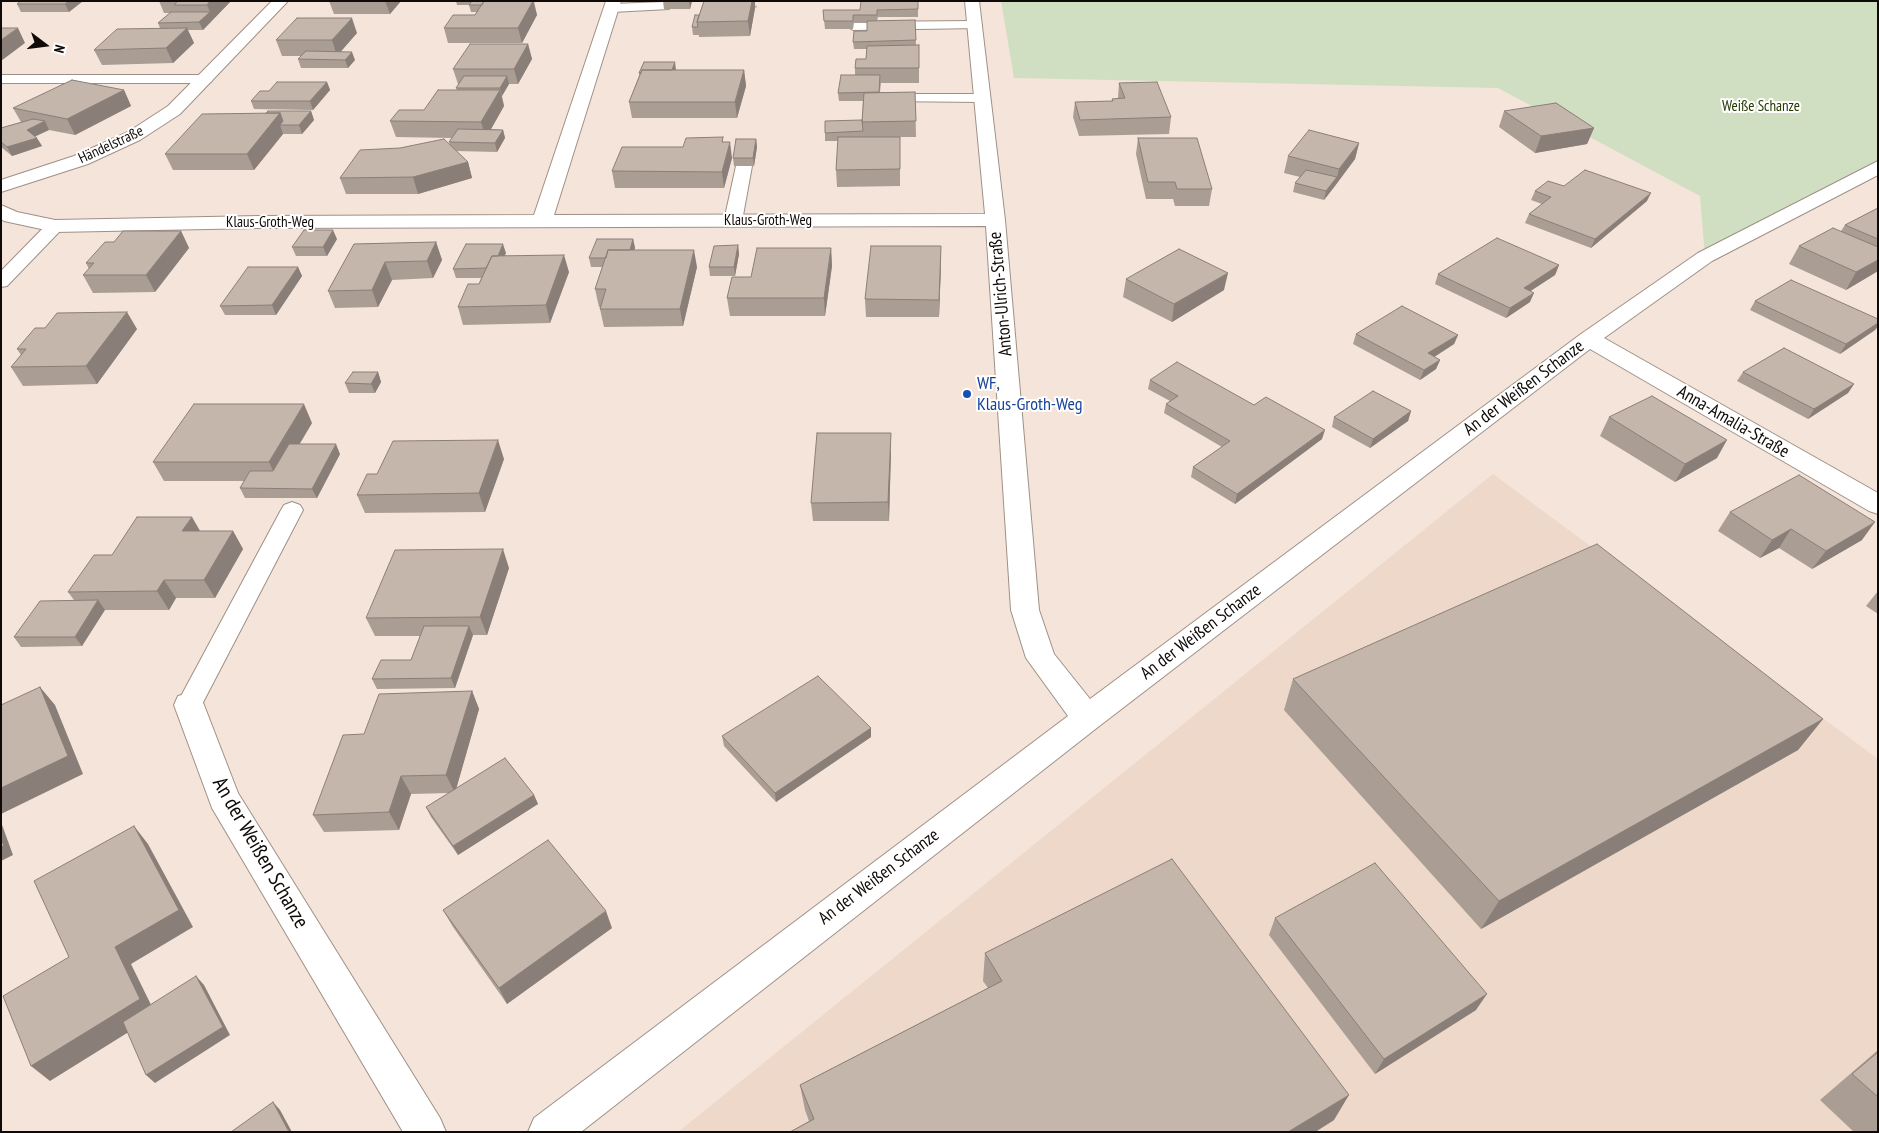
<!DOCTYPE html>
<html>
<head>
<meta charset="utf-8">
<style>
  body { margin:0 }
  #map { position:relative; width:1879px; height:1133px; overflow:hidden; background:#f5e4da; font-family:"PT Sans Narrow",sans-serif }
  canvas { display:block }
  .frame { position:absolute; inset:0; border:2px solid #0f0a07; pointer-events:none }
  .north { position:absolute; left:20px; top:20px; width:50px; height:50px; -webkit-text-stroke:4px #fff; paint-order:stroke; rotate:105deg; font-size:14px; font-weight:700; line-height:20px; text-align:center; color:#0f0a07 }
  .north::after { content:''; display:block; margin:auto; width:18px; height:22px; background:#0f0a07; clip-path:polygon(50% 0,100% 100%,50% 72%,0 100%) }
</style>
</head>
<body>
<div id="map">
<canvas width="1879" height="1133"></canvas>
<div class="frame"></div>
<div class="north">N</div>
</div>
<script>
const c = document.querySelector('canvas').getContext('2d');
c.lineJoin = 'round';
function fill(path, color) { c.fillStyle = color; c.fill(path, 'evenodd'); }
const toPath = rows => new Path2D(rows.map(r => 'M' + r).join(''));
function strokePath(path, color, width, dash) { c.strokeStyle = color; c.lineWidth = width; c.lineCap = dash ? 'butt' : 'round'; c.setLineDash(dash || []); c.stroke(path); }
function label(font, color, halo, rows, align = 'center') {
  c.font = font + ' "PT Sans Narrow",sans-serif'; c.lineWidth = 4; c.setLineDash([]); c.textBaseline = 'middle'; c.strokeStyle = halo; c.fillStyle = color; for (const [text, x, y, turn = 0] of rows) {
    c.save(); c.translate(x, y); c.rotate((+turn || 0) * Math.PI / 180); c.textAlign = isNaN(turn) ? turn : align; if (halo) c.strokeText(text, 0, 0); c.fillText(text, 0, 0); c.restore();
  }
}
const built = toPath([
  [1493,474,1878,759,1878,1132,678,1132]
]);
const green = toPath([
  [1001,1,1878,1,1878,167,1705,257,1700,196,1498,88,1014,78]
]);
const path = toPath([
  [752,6,759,7]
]);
const service = toPath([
  [664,2,669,3,670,6,669,9,612,12,606,8,612,4,664,2],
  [975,21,982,25,980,28,853,30,846,26,853,22,975,21],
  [1,75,206,75,211,76,213,79,211,82,206,83,1,83,1,75],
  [884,94,982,94,987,95,989,98,987,101,982,102,879,101,877,98,879,95,884,94],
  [744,161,750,163,752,166,742,221,739,225,733,226,727,225,724,221,736,166,738,163,744,161],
  [55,221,61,222,64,226,61,230,7,286,1,287,1,271,49,222,55,221],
  [292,502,300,505,303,510,198,712,189,715,180,712,176,705,180,698,281,510,284,505,292,502]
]);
const minor = toPath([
  [272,1,288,1,180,114,140,140,88,164,1,192,1,180,74,156,128,132,168,106,272,1],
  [606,1,621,1,554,215,985,214,965,1,979,1,1005,220,1039,610,1054,654,1090,699,1581,334,1698,253,1878,161,1878,175,1712,261,1604,338,1878,493,1878,514,1869,511,1590,349,1098,727,581,1132,528,1132,534,1118,1068,716,1026,658,1011,610,986,226,259,228,55,232,4,221,1,219,1,205,17,212,55,220,259,216,534,215,606,1],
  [189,693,200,696,204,705,238,793,440,1118,446,1132,403,1132,212,808,174,705,178,696,189,693]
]);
const wall = toPath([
  [83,1,69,12,21,12,17,4],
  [159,1,231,1,203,30,188,30,194,43,173,63,102,65,94,50,160,28,158,23,170,13,164,13],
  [329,1,401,1,390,14,334,14],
  [456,1,534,1,537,15,522,43,448,43,444,28,475,15,477,12,471,12,469,5,457,5],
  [663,1,692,1,690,9,664,9],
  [704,1,755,1,755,8,750,36,699,37,699,35,693,35,692,27,699,15],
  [918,1,918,17,878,17,877,21,915,20,916,45,919,45,919,83,881,83,880,92,915,92,916,137,900,137,900,186,837,187,836,170,838,141,825,141,825,133,862,120,863,101,839,101,838,93,855,75,855,68,866,59,867,49,854,49,853,42,867,31,867,23,854,23,853,29,825,29,823,10,860,10],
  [357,33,340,52,355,60,348,68,301,68,298,59,302,56,282,56,276,40],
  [528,44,532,59,518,84,509,84,502,96,504,106,491,129,503,130,505,138,497,152,456,151,468,162,472,178,418,194,346,194,340,178,400,148,450,145,449,142,452,138,396,137,390,121,424,110,457,90,456,88,459,84,458,84,453,69],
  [676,70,744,70,746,86,737,118,632,118,629,102,639,76,639,73],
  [327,82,330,90,313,110,254,109,251,101,269,91],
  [1119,83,1171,117,1169,134,1079,136,1073,117,1075,102,1112,101,1112,99,1118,98],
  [124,90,131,106,75,135,49,130,35,136,42,146,12,156,1,147,1,128,21,122,13,108],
  [311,111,314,120,302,134,283,134,254,170,173,170,165,154,265,113],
  [1504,111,1594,128,1587,144,1535,153,1499,127],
  [723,137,723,142,732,158,724,188,615,188,612,171,683,147],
  [1138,138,1212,189,1209,206,1175,206,1173,199,1146,199,1136,154],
  [756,139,757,147,754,166,734,166,733,158],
  [1359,143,1355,159,1324,200,1293,192,1295,183,1300,177,1284,173,1288,156],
  [1564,186,1647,201,1591,248,1525,223,1529,214,1542,204,1531,200,1535,191],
  [1878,208,1878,271,1846,290,1789,264,1799,246,1841,231,1845,225],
  [181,231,189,248,155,292,93,293,83,275,89,269,86,263,114,242],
  [337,239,327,256,296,256,292,247],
  [633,239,635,248,634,250,697,267,683,326,604,327,600,309,600,307,599,307,595,289,603,267,591,267,589,258],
  [436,242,442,260,433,278,392,280,378,307,335,308,328,291,354,244],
  [738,245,739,254,735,276,710,276,709,267],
  [831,248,832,266,825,316,730,316,727,298,751,277],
  [506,253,504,255,569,272,550,323,463,325,458,307,479,284,481,278,456,278,453,269],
  [941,264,939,317,866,317,865,299],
  [1559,265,1555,275,1530,291,1530,302,1506,318,1435,284,1438,274],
  [298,267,302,276,276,315,225,315,220,306],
  [1126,279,1224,290,1172,322,1123,297],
  [1755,301,1878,319,1878,326,1875,330,1840,354,1750,310],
  [137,329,97,384,23,386,11,367,21,355,17,349],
  [1356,334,1458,335,1454,344,1434,357,1440,360,1436,369,1420,380,1353,344],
  [378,372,381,382,375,393,349,393,345,383],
  [1743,372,1854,384,1848,393,1808,419,1737,381],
  [1150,380,1254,405,1322,439,1235,504,1191,477,1193,467,1222,447,1164,413,1166,404,1170,401,1148,389],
  [1411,411,1408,421,1370,448,1332,427,1334,417],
  [1609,417,1717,458,1675,482,1600,436],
  [312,423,299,444,340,454,317,498,245,498,240,488,244,481,164,481,153,462],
  [891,451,889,521,813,521,811,503],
  [504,459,485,512,365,513,357,495,377,474],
  [1730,512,1862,540,1812,569,1779,548,1760,558,1718,531],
  [200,531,233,531,243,549,215,598,176,598,169,610,104,610,82,646,21,647,14,637,74,600,68,592,112,555],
  [509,568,487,635,473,635,455,688,377,689,372,679,411,660,420,636,375,636,366,618],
  [1878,591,1878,614,1866,606],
  [1293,679,1823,719,1798,750,1481,929,1284,710],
  [472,691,479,709,456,789,534,795,538,804,458,855,431,817,426,807,449,793,411,794,399,830,324,832,313,815,364,734],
  [871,728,871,737,776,802,724,746,722,736],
  [443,910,612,928,507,1004,453,927],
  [1275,918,1476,1010,1375,1074,1269,935],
  [985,953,1334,1120,1315,1132,790,1132,809,1121,805,1110,800,1085,988,988,983,981],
  [1878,1050,1878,1132,1854,1132,1820,1100]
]);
const shadedWall = toPath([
  [69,1,83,1,69,12,65,4],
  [210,1,231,1,203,30,199,22,210,12,207,5],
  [385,1,401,1,390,14],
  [533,1,537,15,522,43,518,28],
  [689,1,692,1,690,9],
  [752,1,755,1,755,8,750,36,748,21],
  [352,18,357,33,337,56,332,40],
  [18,28,25,43,1,61,1,40],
  [187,28,194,43,173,63,166,48],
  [528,44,532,59,518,84,514,69],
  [352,52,355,60,348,68,345,60],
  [675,62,676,70,668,78],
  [744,70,746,86,737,118,735,102],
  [507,76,509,84,502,96,500,88],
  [327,82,330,90,313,110,310,101],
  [124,90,131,106,75,135,67,119],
  [500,90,504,106,486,138,481,122],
  [311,111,314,120,302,134,299,125],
  [280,113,285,125,280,125,283,134,254,170,247,154],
  [45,121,49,130,32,138,27,130],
  [1594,128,1587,144,1535,153,1541,136],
  [503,130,505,138,497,152,495,143],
  [37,138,42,146,12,156,7,147],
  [756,139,757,147,754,166,753,158],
  [730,142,732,158,724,188,722,172],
  [1359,143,1355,159,1335,186,1339,169],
  [468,162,472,178,418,194,413,177],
  [1337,177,1335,186,1324,200,1326,191],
  [1651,193,1647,201,1591,248,1595,239],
  [333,230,337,239,327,256,323,247],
  [181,231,189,248,155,292,146,275],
  [633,239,635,248,629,268,627,259],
  [436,242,442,260,433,278,427,261],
  [503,244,506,253,494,278,492,268],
  [738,245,739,254,735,276,734,267],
  [941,246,941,264,939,317,939,300],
  [831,248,832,266,825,316,824,298],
  [694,250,697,267,683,326,680,309],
  [564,255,569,272,550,323,546,305],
  [1878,260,1878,271,1846,290,1856,272],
  [385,262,392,280,378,307,372,290],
  [1559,265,1555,275,1520,298,1524,288],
  [298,267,302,276,276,315,272,305],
  [1228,273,1224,290,1172,322,1174,304],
  [1534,293,1530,302,1506,318,1510,308],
  [127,312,137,329,97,384,86,366],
  [1878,323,1878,326,1875,330,1840,354,1846,344],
  [1458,335,1454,344,1425,363,1428,353],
  [1440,360,1436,369,1420,380,1424,370],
  [378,372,381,382,375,393,371,384],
  [1854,384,1848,393,1808,419,1814,409],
  [304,404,312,423,278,481,269,462],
  [1411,411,1408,421,1370,448,1373,439],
  [1325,430,1322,439,1235,504,1237,494],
  [891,433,891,451,889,521,888,502],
  [498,440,504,459,485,512,479,493],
  [1727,440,1717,458,1675,482,1685,464],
  [336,444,340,454,317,498,312,489],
  [192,517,203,536,182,531],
  [1875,522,1862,540,1812,569,1826,551],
  [1791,529,1779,548,1760,558,1772,540],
  [233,531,243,549,215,598,204,580],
  [503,549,509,568,487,635,480,617],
  [164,580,176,598,169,610,157,591],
  [98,600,105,610,82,646,75,637],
  [469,626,473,635,455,688,451,678],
  [40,687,55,705,83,774,1,814,1,788],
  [472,691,479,709,455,793,446,775],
  [1823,719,1798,750,1481,929,1499,901],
  [871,728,871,737,776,802,775,793],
  [401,776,411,794,399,830,389,812],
  [534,795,538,804,458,855,453,846],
  [1,822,13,855,1,861],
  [134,826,148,844,193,927,131,964,156,1015,50,1081,31,1066,115,947],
  [606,911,612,928,507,1004,499,988],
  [196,976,204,985,230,1035,155,1083,146,1075],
  [1487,994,1476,1010,1375,1074,1384,1059],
  [1349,1095,1334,1120,1315,1132,1288,1132],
  [273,1102,280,1110,292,1132,289,1132]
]);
const building = toPath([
  [21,1,69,1,65,4,17,4,21,1],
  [178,1,210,1,207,5,174,5,178,1],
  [472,1,484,1,482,5,469,5,472,1],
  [484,1,533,1,518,28,444,28,453,15,475,15,484,1],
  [704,1,752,1,748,21,697,22,704,1],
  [861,1,918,1,918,9,877,10,877,15,853,15,853,21,824,21,823,10,860,10,861,1],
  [171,12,210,12,199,22,158,23,171,12],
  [695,15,699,15,697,22,698,27,692,27,695,15],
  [297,18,352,18,332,40,276,40,297,18],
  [915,20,916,40,853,42,854,31,867,31,867,21,915,20],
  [1,28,18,28,1,40,1,28],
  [187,28,166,48,94,50,117,29,187,28],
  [470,44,528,44,514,69,453,69,470,44],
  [919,45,919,68,855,68,856,59,866,59,867,46,919,45],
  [306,51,352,52,345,60,298,59,306,51],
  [644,62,675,62,672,70,642,70,641,73,639,73,644,62],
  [642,70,744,70,735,102,629,102,642,70],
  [841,75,880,75,879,92,838,93,841,75],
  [464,76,507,76,500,88,456,88,464,76],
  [72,80,124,90,67,119,13,108,72,80],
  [277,82,327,82,310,101,251,101,260,91,269,91,277,82],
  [1157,82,1171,117,1080,120,1075,102,1113,101,1112,99,1125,98,1119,83,1157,82],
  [438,90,500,90,481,122,390,121,399,110,424,110,438,90],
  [915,92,916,121,862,122,864,93,915,92],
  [1556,103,1594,128,1541,136,1504,111,1556,103],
  [268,111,311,111,299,125,280,125,283,121,280,113,266,113,268,111],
  [280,113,247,154,165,154,202,114,280,113],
  [33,119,45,121,27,130,37,138,7,147,1,142,1,128,33,119],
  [862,120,863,131,825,133,825,121,862,120],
  [458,129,503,130,495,143,449,142,458,129],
  [1309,130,1359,143,1339,169,1288,156,1309,130],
  [723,137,722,142,730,142,722,172,612,171,622,147,683,147,686,138,723,137],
  [838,137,900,137,900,169,836,170,838,137],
  [1138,138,1197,138,1212,189,1177,189,1175,182,1148,182,1138,138],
  [444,139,468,162,413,177,340,178,360,150,400,148,444,139],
  [736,139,756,139,753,158,733,158,736,139],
  [1306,170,1337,177,1326,191,1295,183,1306,170],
  [1585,170,1651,193,1595,239,1529,214,1551,197,1535,191,1548,181,1564,186,1585,170],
  [1878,208,1878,239,1845,225,1878,208],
  [1833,228,1878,247,1878,260,1856,272,1799,246,1833,228],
  [304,230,333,230,323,247,292,247,304,230],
  [123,231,181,231,146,275,83,275,94,263,86,263,105,242,114,242,123,231],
  [1497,238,1559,265,1524,288,1534,293,1510,308,1438,274,1497,238],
  [597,239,633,239,630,250,608,250,606,258,589,258,597,239],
  [436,242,427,261,385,262,372,290,328,291,354,244,436,242],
  [466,244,503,244,498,256,492,256,486,268,453,269,466,244],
  [738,245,734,267,709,267,714,246,738,245],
  [871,246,941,246,939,300,865,299,871,246],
  [757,248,831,248,824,298,727,298,732,277,751,277,757,248],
  [1179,249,1228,273,1174,304,1126,279,1179,249],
  [608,250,694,250,680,309,600,309,606,289,595,289,608,250],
  [564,255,546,305,458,307,468,284,479,284,492,256,564,255],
  [248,267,298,267,272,305,220,306,248,267],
  [1791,280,1878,319,1878,323,1846,344,1755,301,1791,280],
  [1402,306,1458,335,1428,353,1440,360,1424,370,1356,334,1402,306],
  [127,312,86,366,11,367,26,349,17,349,35,328,45,328,57,313,127,312],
  [1784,348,1854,384,1814,409,1743,372,1784,348],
  [1177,362,1254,405,1266,397,1325,430,1237,494,1193,467,1230,441,1166,404,1178,396,1150,380,1177,362],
  [353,372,378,372,371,384,345,383,353,372],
  [1373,391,1411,411,1373,439,1334,417,1373,391],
  [1652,396,1727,440,1685,464,1609,417,1652,396],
  [194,404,304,404,269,462,153,462,194,404],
  [817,433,891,433,888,502,811,503,817,433],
  [498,440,479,493,357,495,367,474,377,474,393,441,498,440],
  [289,444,336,444,312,489,240,488,250,471,273,471,289,444],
  [1799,475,1875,522,1826,551,1791,529,1772,540,1730,512,1799,475],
  [137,517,192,517,182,531,233,531,204,580,164,580,157,591,68,592,94,555,112,555,137,517],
  [1597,544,1823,719,1499,901,1293,679,1597,544],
  [503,549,480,617,366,618,395,550,503,549],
  [98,600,75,637,14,637,40,601,98,600],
  [424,626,469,626,451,678,372,679,381,660,411,660,424,626],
  [818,676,871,728,775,793,722,736,818,676],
  [40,687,68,756,1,788,1,705,40,687],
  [472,691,446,775,401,776,389,812,313,815,343,735,364,734,379,694,472,691],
  [505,758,534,795,453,846,426,807,505,758],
  [134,826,179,910,115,947,140,999,31,1066,3,996,69,957,34,881,134,826],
  [1,839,4,846,1,847,1,839],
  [548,840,606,911,499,988,443,910,548,840],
  [1172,859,1349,1095,1288,1132,790,1132,814,1119,800,1085,1002,981,985,953,1172,859],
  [1375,863,1487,994,1384,1059,1275,918,1375,863],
  [196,976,223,1027,146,1075,123,1022,196,976],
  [1878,1052,1878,1097,1852,1074,1878,1052],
  [273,1102,289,1132,231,1132,273,1102]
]);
const markers = [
  [967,394,5,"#1a4fb4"]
];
const farParknames = [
  ["Weiße Schanze",1761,107]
];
const farStreetnames = [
  ["Händelstraße",111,145,-25],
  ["Klaus-Groth-Weg",768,221],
  ["Klaus-Groth-Weg",270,223]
];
const streetNames = [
  ["Anton-Ulrich-Straße",1001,294,-95],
  ["An der Weißen Schanze",1524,388,-37],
  ["Anna-Amalia-Straße",1733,422,30],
  ["An der Weißen Schanze",1201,632,-37],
  ["An der Weißen Schanze",879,877,-37]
];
const transitNames = [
  ["WF,",977,384],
  ["Klaus-Groth-Weg",977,405]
];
const nearStreetnames = [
  ["An der Weißen Schanze",260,853,60]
];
fill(built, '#eed8c9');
fill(green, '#d0dfc2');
strokePath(service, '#9f9086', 2);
strokePath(minor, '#9f9086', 2);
strokePath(path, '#978b84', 2, [1, 2.5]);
fill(service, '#fff');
fill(minor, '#fff');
fill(wall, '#a99d94');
fill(shadedWall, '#8a7f78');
fill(building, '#c5b6ac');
strokePath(building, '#8a7f78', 1);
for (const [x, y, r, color] of markers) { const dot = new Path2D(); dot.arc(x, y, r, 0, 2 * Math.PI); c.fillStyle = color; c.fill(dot); strokePath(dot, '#fff', 2); }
label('15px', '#243902', '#fff', farParknames);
label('15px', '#0f0a07', '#fff', farStreetnames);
label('18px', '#0f0a07', '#fff', streetNames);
label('18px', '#164399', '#fff', transitNames, 'left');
label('21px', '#0f0a07', '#fff', nearStreetnames);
</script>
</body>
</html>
